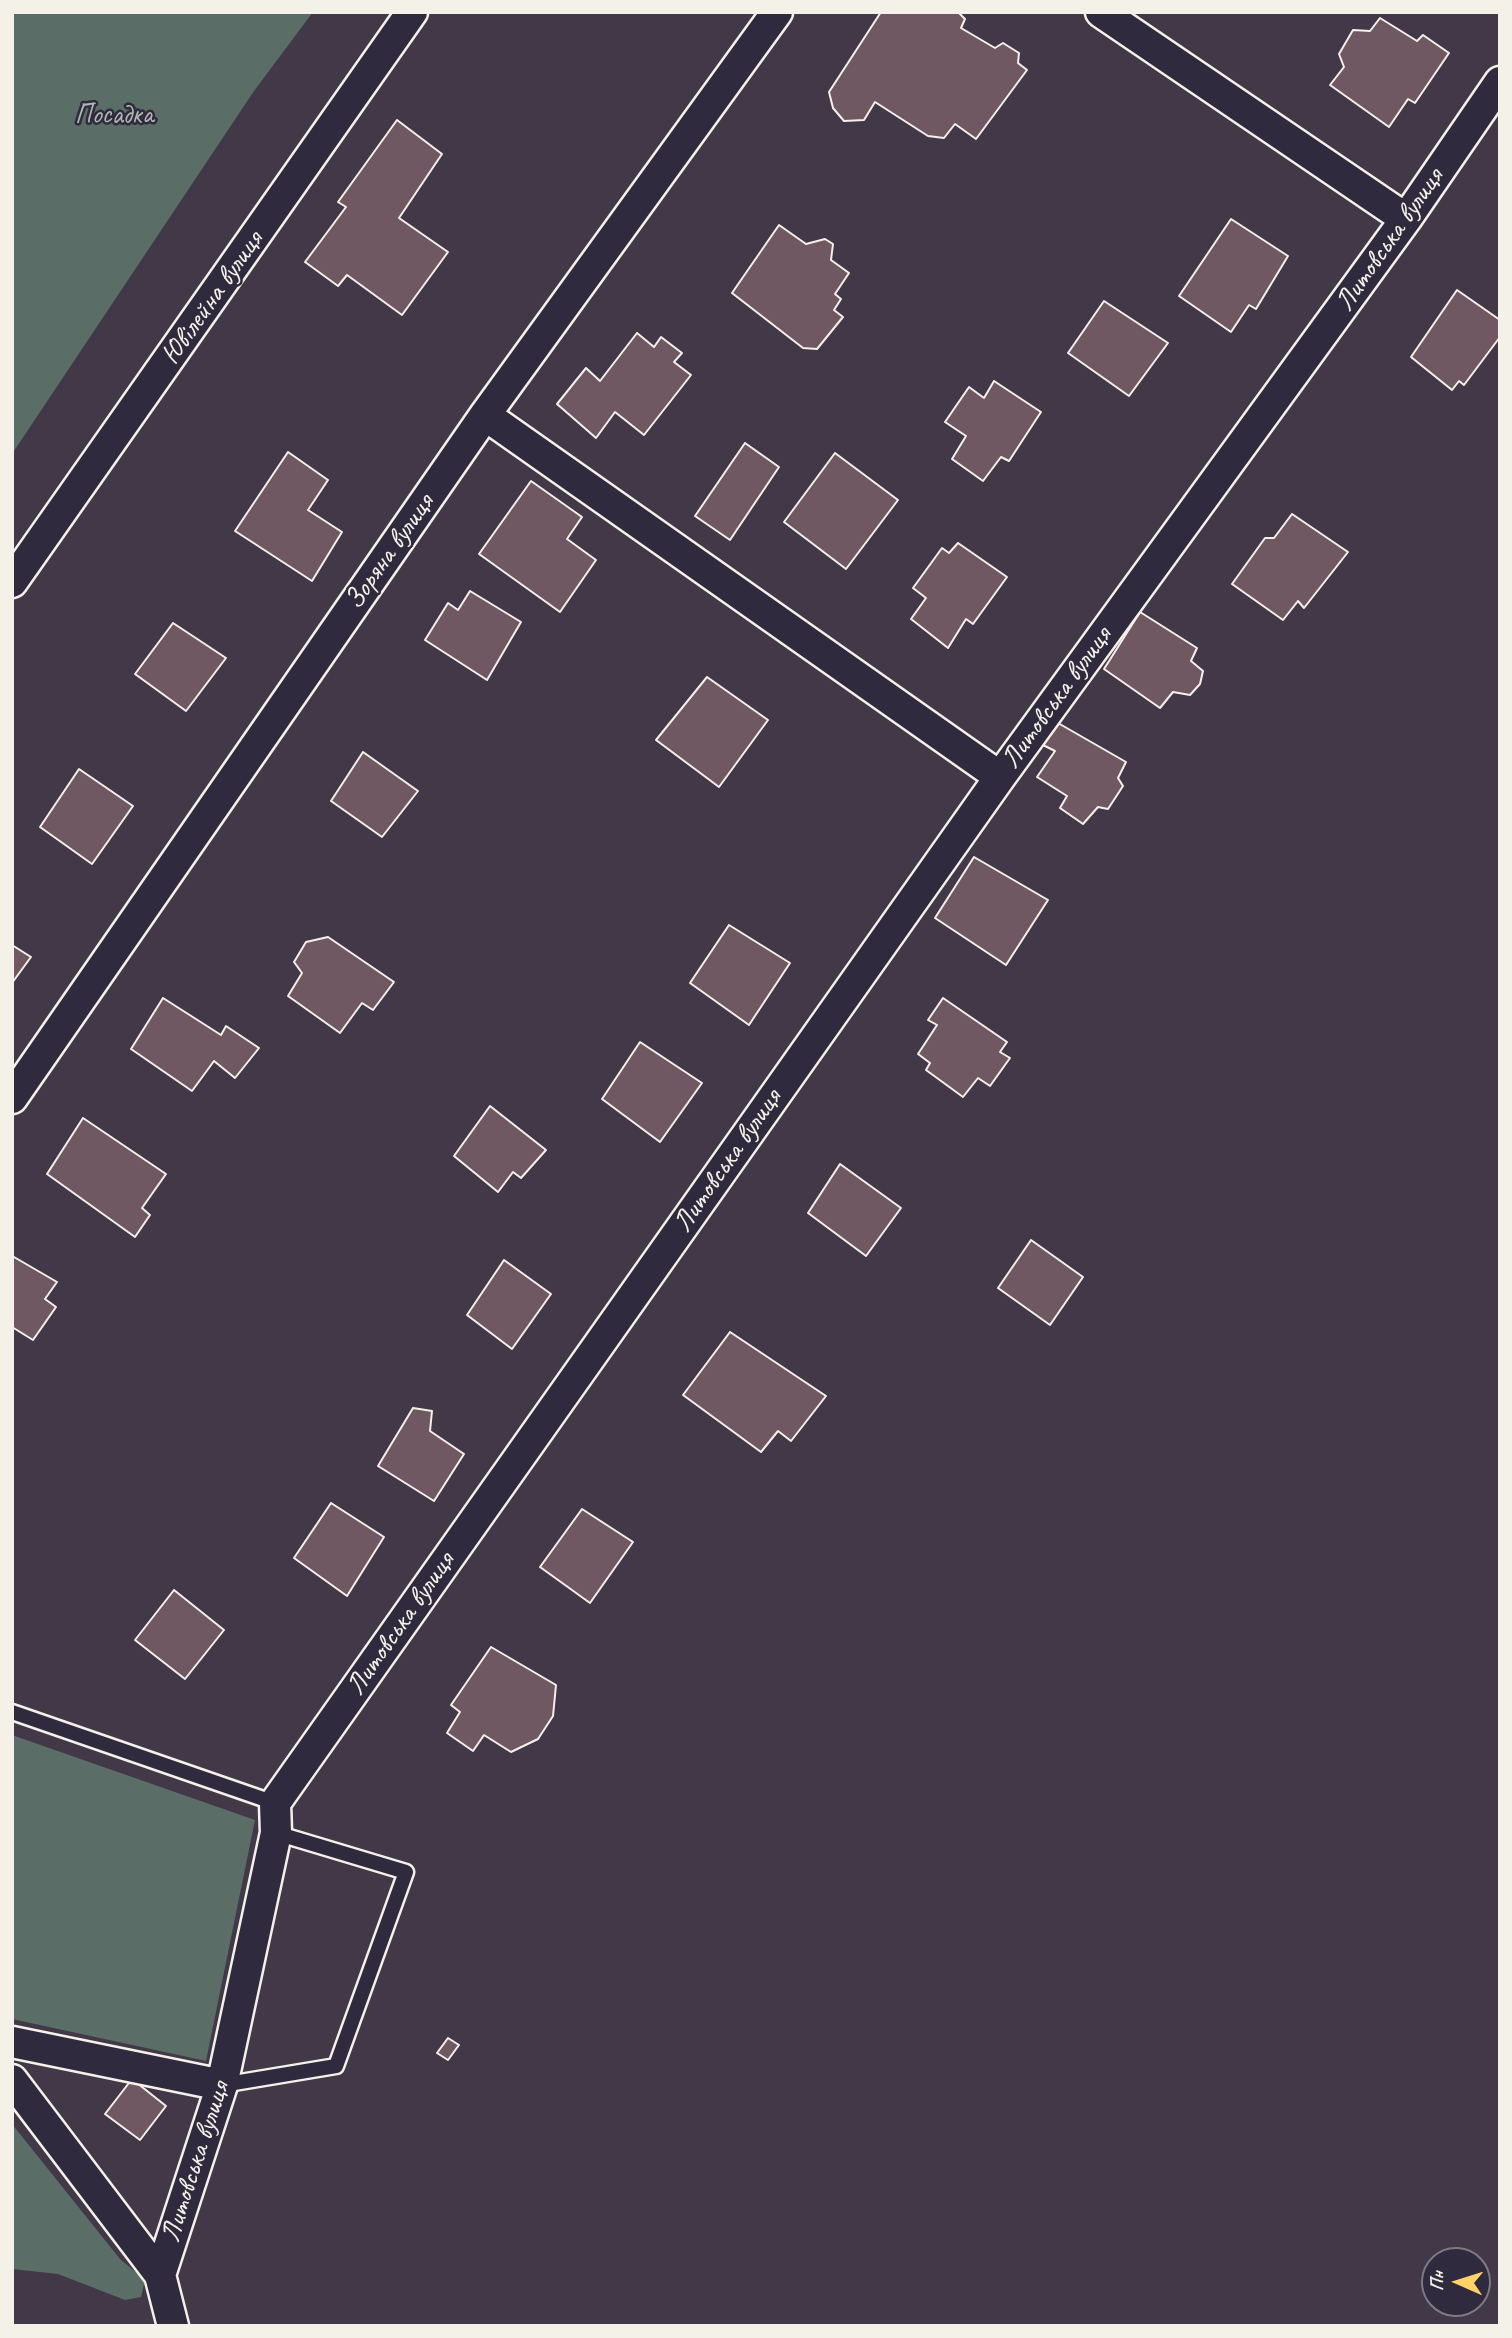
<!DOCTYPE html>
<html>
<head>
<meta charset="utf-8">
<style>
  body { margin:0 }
  #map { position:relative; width:1512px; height:2338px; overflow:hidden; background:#423848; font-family:Caveat,sans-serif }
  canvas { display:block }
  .frame { position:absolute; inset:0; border:14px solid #f4f1e8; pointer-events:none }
  .north { position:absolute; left:1421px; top:2247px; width:70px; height:70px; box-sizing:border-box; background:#2f2a3d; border:2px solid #7e7a81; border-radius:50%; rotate:273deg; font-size:19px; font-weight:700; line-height:28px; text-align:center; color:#f4f1e8 }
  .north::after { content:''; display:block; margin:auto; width:24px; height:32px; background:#ffd166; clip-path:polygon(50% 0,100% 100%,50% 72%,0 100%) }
</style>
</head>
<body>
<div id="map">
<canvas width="1512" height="2338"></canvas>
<div class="frame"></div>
<div class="north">Пн</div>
</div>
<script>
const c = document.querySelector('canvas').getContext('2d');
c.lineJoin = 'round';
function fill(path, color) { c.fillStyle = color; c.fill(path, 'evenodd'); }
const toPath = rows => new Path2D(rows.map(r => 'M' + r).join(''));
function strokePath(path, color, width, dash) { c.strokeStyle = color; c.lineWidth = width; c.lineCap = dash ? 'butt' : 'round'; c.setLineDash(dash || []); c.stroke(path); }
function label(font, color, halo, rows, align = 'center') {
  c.font = font + ' Caveat,sans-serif'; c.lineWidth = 5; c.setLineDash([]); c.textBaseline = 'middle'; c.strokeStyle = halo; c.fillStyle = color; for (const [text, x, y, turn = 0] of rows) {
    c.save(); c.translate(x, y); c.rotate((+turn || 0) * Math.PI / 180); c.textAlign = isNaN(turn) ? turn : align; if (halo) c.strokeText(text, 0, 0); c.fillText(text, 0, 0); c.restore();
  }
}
const green = toPath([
  [12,12,313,12,254,91,12,454],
  [12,1735,255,1820,206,2061,12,2019],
  [12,2124,120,2259,145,2280,141,2297,125,2300,58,2274,12,2269]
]);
const building = toPath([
  [881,12,958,12,965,19,961,28,995,48,1003,43,1019,53,1018,63,1027,70,976,139,955,124,944,138,928,136,875,102,864,120,844,121,833,108,829,92,881,12],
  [1380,18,1417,41,1423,35,1449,53,1415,103,1408,99,1389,127,1330,85,1344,67,1339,54,1353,30,1370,31,1380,18],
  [397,120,442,154,399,218,448,252,402,315,347,275,338,286,305,262,346,207,338,202,397,120],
  [1231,219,1288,256,1256,309,1249,305,1231,332,1179,296,1231,219],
  [779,225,806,244,825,239,833,244,831,260,849,273,835,294,841,299,834,310,843,317,817,349,803,348,732,293,779,225],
  [1457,290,1500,320,1500,337,1464,385,1459,381,1452,390,1411,357,1457,290],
  [1104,301,1168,343,1129,396,1068,353,1104,301],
  [637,333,654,347,661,337,682,353,674,362,691,375,644,435,615,412,596,438,557,404,586,368,600,381,637,333],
  [994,381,1041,412,1009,461,1001,457,983,481,952,459,966,436,945,422,969,387,984,398,994,381],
  [745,443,779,467,730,540,695,516,745,443],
  [288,452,328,480,308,510,342,532,312,581,235,531,288,452],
  [835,453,898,500,846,569,784,522,835,453],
  [531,481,582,517,567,539,596,560,560,612,479,554,531,481],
  [1292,514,1348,552,1304,608,1298,601,1283,620,1232,584,1265,538,1274,538,1292,514],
  [958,543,1007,577,973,624,966,619,948,648,911,619,926,598,913,588,942,548,949,553,958,543],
  [470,591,521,622,487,680,425,640,448,603,458,610,470,591],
  [1140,612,1197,648,1191,661,1203,671,1200,684,1190,695,1173,692,1160,708,1104,669,1140,612],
  [173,623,226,658,186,711,135,674,173,623],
  [707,677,768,720,719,787,656,740,707,677],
  [1058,723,1126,762,1118,778,1123,786,1108,809,1098,807,1083,824,1060,808,1067,796,1037,777,1055,751,1043,745,1058,723],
  [363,752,418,791,382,837,331,801,363,752],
  [79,769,133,806,92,864,40,827,79,769],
  [974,857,1048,900,1006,965,935,918,974,857],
  [729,925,790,963,749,1025,690,983,729,925],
  [328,937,394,982,373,1010,362,1003,340,1033,288,996,302,973,294,962,306,942,328,937],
  [12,945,31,957,12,983,12,945],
  [163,998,221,1035,226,1026,259,1048,235,1078,214,1061,192,1091,131,1049,163,998],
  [943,998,1007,1042,1000,1052,1010,1058,990,1086,978,1078,963,1097,926,1070,930,1063,918,1054,937,1025,928,1020,943,998],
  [640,1042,702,1083,660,1142,602,1099,640,1042],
  [490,1106,546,1150,521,1178,513,1172,498,1192,454,1156,490,1106],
  [83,1118,166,1174,142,1208,150,1215,135,1237,47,1174,83,1118],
  [840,1164,901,1208,866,1256,808,1213,840,1164],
  [1031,1240,1083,1277,1050,1325,998,1288,1031,1240],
  [14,1257,57,1282,45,1299,56,1307,33,1340,12,1327,12,1260,14,1257],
  [504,1260,551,1294,512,1349,467,1315,504,1260],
  [730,1332,826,1396,791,1441,778,1431,761,1452,683,1395,730,1332],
  [413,1408,432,1411,430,1431,464,1454,434,1501,378,1466,413,1408],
  [331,1503,384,1537,347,1596,294,1558,331,1503],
  [582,1509,633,1542,590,1603,540,1567,582,1509],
  [174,1590,224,1630,185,1679,135,1640,174,1590],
  [491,1647,556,1685,553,1716,538,1739,511,1752,484,1735,473,1751,447,1733,460,1712,451,1705,491,1647],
  [448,2038,459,2045,448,2060,437,2053,448,2038],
  [132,2079,166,2106,140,2140,105,2114,132,2079]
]);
const lane = toPath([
  [12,1712,275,1803],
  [222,2085,336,2066,406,1872,276,1833]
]);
const street = toPath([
  [1101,12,1406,219],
  [485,415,1000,777],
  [12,582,412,12],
  [12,1098,485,415,777,12],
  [12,2042,222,2085],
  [12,2080,160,2275],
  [173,2326,160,2275,222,2085,276,1833,275,1803,1000,777,1406,219,1500,82]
]);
const parkNames = [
  ["Посадка",114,116]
];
const streetNames = [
  ["Литовська вулиця",1390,240,-55],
  ["Ювілейна вулиця",213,298,-55],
  ["Зоряна вулиця",390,552,-55],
  ["Литовська вулиця",1057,698,-54],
  ["Литовська вулиця",728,1161,-55],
  ["Литовська вулиця",401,1624,-55],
  ["Литовська вулиця",196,2162,-72]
];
fill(green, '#5a6d66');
fill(building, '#705862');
strokePath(building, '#f4f1e8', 2);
strokePath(lane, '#f4f1e8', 19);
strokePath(street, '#f4f1e8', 35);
strokePath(lane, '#2f2a3d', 14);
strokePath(street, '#2f2a3d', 30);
label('28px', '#afb6ae', '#2f2a3d', parkNames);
label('28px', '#f4f1e8', '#2f2a3d', streetNames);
</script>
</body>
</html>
